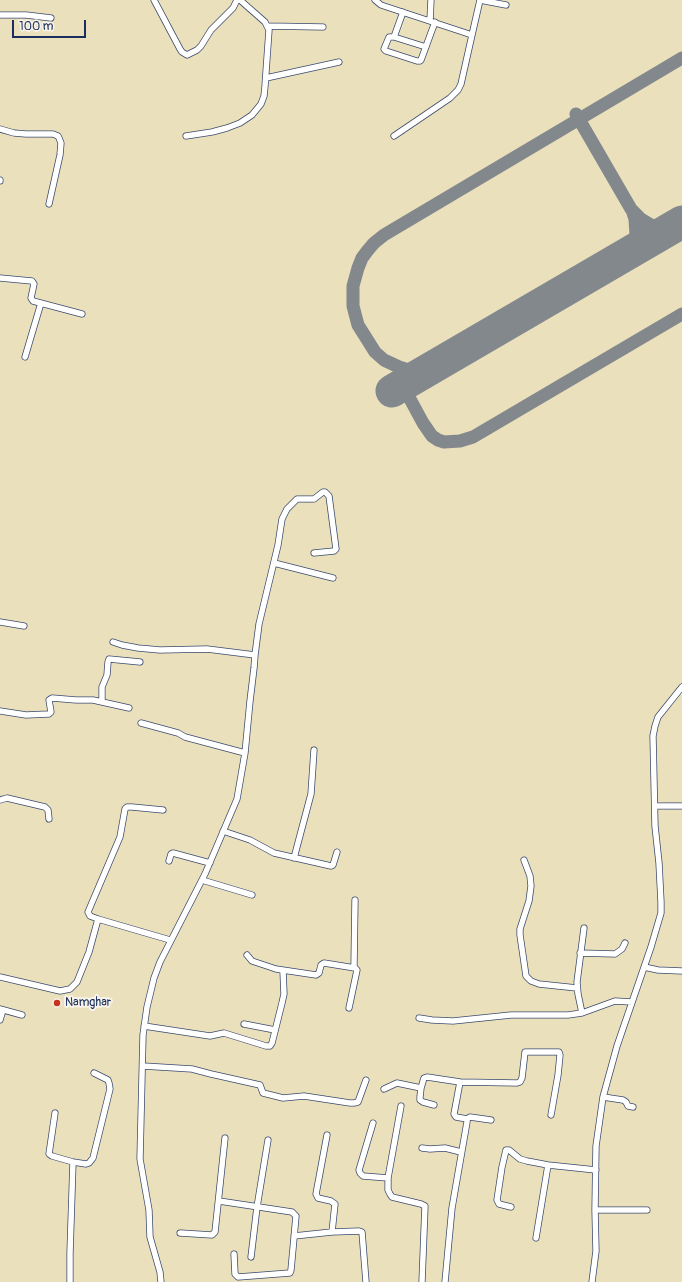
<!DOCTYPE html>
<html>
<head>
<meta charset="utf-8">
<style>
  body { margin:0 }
  #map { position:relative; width:682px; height:1282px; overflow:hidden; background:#ebe0bc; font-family:Pangolin,sans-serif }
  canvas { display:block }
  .scale { position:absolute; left:12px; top:20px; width:74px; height:18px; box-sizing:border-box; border:2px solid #1b2f5e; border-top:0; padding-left:5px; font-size:12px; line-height:14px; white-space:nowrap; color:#1b2f5e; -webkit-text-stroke:3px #f7f3e8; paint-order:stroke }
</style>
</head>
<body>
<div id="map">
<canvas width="682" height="1282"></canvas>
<div class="scale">100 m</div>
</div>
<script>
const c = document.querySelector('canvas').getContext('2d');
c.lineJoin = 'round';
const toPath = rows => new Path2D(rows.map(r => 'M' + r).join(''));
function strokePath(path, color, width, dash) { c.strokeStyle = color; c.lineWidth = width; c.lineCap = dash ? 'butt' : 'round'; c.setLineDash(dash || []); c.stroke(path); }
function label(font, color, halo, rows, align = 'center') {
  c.font = font + ' Pangolin,sans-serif'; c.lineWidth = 4; c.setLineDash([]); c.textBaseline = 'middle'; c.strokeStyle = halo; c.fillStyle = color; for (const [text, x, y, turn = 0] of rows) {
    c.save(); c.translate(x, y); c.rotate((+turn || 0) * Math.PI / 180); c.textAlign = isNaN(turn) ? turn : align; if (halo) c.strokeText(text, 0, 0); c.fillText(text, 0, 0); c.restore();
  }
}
const taxiway = toPath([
  [576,114,631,209,641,219,651,225,666,232],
  [628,254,635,242,636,235,635,219,632,210],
  [429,371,415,372,399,367,384,360,375,352,358,325,353,306,353,286,358,268,362,258,368,250,374,243,384,235,682,58],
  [403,386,423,423,432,436,438,440,444,442,460,441,473,437,682,314]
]);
const runway = toPath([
  [392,391,682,222]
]);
const minor = toPath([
  [154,0,180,49,182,52,187,55,197,50,201,46,211,30,233,8,237,0],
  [375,0,381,5,472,35,461,84,458,90,450,98,394,136],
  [403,12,394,37,389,37,384,49,386,51,417,61,420,61,421,60,435,22],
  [0,15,26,15,51,18],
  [430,21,431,0],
  [267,26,323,27],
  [472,35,480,0,506,5],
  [394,37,426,47],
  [266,78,339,62],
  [0,129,14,133,26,134,53,134,58,136,59,138,61,143,60,155,49,204],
  [186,136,212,132,227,128,240,123,252,115,261,104,264,96,265,86,269,30,265,22,240,0],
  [0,180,0,181],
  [0,278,32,281,34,284,31,298,33,301,82,314],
  [25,357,41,303],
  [274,563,333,578],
  [0,622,24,626],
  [113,642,122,645,138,648,160,650,207,649,255,655],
  [102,701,102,687,107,675,108,662,109,659,140,662],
  [0,711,26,715,49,714,51,712,49,700,52,698,76,700,93,700,129,708],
  [141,723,178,733,185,737,245,753],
  [0,800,7,798,45,807,48,810,49,819],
  [655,806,682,806],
  [163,810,132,807,127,807,125,809,120,837,88,912,90,916,98,919,170,940],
  [223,831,250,840,274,853,331,866,333,865,337,852],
  [294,858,311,794,314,750],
  [524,860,530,876,531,886,529,901,520,929,520,935,526,976,531,981,539,984,577,988],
  [169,861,171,854,173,853,210,863],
  [202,880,252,895],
  [580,953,615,954,622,949,625,943],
  [247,955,252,961,276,969,316,975,319,973,321,965,324,963,355,968,357,970,349,1008],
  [354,967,355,900],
  [644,967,658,970,682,971],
  [0,977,60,991,70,989,77,982,89,952,98,919],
  [0,1009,22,1015],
  [582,1013,578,994,577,982,584,928],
  [419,1018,432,1020,453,1021,511,1015,568,1015,582,1013,615,1001,632,1002],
  [0,1020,3,1010],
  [244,1024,275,1030],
  [144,1026,210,1036,224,1033,266,1046,270,1046,272,1043,282,1003,284,994,283,971],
  [143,1066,192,1069,211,1074,260,1085,263,1093,283,1098,304,1096,350,1103,354,1103,358,1102,366,1080],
  [421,1088,420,1097,420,1100,423,1102,434,1105],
  [384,1089,397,1083,421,1088,424,1078,427,1077,460,1082],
  [603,1097,623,1100,626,1102,628,1106,633,1107],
  [55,1113,49,1154,52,1156,73,1162,86,1164,89,1163,93,1158,110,1089,109,1083,108,1080,94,1073],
  [467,1119,470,1117,491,1120],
  [373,1123,359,1170,360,1173,363,1176,388,1178,388,1190,390,1194,392,1197,421,1204,425,1206,422,1282],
  [327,1135,316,1194,318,1198,331,1201,335,1204,332,1232],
  [422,1148,430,1149,445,1148,461,1152],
  [388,1178,401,1106],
  [219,1201,292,1212,296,1216,291,1270,290,1273,238,1277,235,1274,234,1254],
  [511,1207,499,1204,497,1200,502,1167,506,1150,509,1150,520,1159,527,1161,548,1165,596,1170],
  [595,1210,647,1210],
  [180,1233,212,1235,215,1232,225,1138],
  [294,1236,332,1232,359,1231,362,1232,366,1282],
  [536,1238,548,1165],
  [251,1257,257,1207,268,1140],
  [70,1282,70,1253,73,1162],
  [161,1282,160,1272,150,1237,149,1210,140,1159,143,1035,147,1007,154,978,160,962,205,874,237,799,245,753,250,701,254,668,255,655,259,624,278,545,282,519,287,509,297,499,314,499,323,492,325,492,329,496,336,549,334,551,314,553],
  [445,1282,452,1208,467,1122,467,1119,456,1117,454,1114,460,1082,517,1083,520,1082,522,1078,525,1052,559,1052,560,1055,558,1075,551,1115],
  [592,1282,596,1251,595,1210,596,1146,603,1097,617,1046,651,947,661,913,661,902,659,863,655,826,653,736,655,726,658,717,682,687]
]);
const markers = [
  [57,1003,4,"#c8321e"]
];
const poiNames = [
  ["Namghar",65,1003]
];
strokePath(taxiway, '#83888d', 13);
strokePath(runway, '#83888d', 33);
strokePath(minor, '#3a4a6c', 7);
strokePath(minor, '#fff', 5.5);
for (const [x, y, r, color] of markers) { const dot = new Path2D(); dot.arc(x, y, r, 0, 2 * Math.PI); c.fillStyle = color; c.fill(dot); strokePath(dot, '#f7f3e8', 1.5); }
label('12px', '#1b2f5e', '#f7f3e8', poiNames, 'left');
</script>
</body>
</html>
